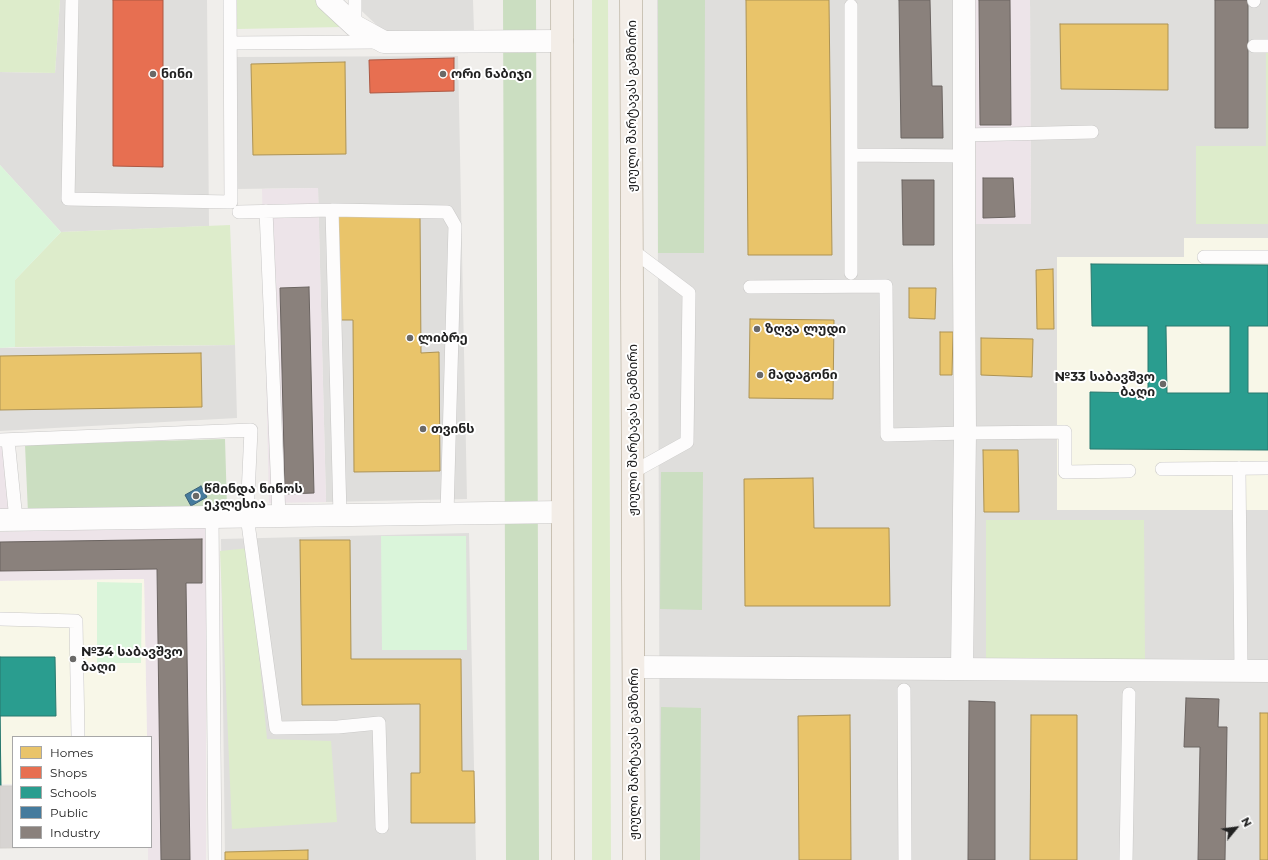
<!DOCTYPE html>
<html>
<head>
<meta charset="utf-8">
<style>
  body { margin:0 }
  #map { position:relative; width:1268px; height:860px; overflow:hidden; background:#f0eeeb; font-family:Montserrat,sans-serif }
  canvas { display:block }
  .legend { position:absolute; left:12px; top:736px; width:140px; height:112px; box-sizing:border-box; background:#fff; border:1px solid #a7a7a7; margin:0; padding:5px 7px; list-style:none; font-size:12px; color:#222 }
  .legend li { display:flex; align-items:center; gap:8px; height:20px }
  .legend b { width:20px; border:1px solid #a7a7a7 }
  .north { position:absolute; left:1216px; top:808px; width:40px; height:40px; -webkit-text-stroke:3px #fff; paint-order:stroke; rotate:61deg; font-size:11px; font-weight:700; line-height:16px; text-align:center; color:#222 }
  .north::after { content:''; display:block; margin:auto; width:14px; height:18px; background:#222; clip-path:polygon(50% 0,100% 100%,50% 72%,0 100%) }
</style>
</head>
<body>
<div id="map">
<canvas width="1268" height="860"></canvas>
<ul class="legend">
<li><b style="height:11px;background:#e9c46a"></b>Homes</li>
<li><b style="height:11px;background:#e76f51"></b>Shops</li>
<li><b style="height:11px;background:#2a9d8f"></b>Schools</li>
<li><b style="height:11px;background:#457b9d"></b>Public</li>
<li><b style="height:11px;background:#8a817c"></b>Industry</li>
</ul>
<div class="north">N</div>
</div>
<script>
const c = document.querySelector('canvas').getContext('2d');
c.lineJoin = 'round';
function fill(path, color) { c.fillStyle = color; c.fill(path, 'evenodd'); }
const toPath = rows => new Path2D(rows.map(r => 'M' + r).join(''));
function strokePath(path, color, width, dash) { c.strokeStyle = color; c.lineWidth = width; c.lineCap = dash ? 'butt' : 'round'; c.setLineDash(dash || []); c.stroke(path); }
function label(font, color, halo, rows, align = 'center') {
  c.font = font + ' Montserrat,"Noto Sans Georgian",sans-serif'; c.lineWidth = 4; c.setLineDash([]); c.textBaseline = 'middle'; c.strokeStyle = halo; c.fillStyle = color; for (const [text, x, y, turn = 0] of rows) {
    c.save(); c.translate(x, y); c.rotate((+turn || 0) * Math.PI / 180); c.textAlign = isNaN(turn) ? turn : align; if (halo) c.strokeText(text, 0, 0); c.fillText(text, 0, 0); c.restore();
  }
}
const residential = toPath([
  [60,0,207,0,209,226,61,232,0,165,0,72,55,73],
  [350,0,473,0,474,32,384,32],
  [657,0,975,0,976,224,1031,223,1030,0,1268,0,1268,238,1184,238,1184,257,1057,258,1058,510,1268,510,1268,860,660,860],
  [458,56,467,499,326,502,318,188,234,189,236,57],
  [235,345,237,418,0,431,0,348],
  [469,533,476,860,225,860,221,539]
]);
const industrial = toPath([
  [975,0,1030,0,1031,224,976,224],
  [318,188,326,502,269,503,262,189],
  [0,440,8,440,16,520,0,520],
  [206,525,206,860,148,860,148,847,151,847,151,737,147,737,144,579,0,581,0,532]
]);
const education = toPath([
  [1184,238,1268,238,1268,510,1057,510,1057,257,1184,257],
  [144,579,147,737,13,737,13,784,0,784,0,581]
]);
const grass = toPath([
  [0,0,60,0,55,73,0,72],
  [236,0,315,0,343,27,237,29],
  [592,0,608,0,611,860,592,860],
  [1266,51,1268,51,1268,224,1196,224,1196,146,1266,146],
  [230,225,235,345,15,347,15,280,61,232],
  [986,520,1144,520,1145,661,986,660],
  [249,548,267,739,331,741,337,822,232,829,220,551]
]);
const forest = toPath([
  [503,0,536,0,539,860,506,860],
  [658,0,705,0,704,253,658,253],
  [225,439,227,507,28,513,25,445],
  [661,472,703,472,702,610,660,609],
  [661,707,701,708,700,860,660,860]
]);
const park = toPath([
  [0,165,61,232,15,280,15,347,0,348],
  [381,536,466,536,467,650,382,650],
  [97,582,142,583,141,663,97,663]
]);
const homes = toPath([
  [746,0,829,0,832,255,748,255,746,0],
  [1060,24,1168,24,1168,90,1061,89,1060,24],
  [345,62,346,154,253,155,251,64,345,62],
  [420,213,421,353,439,352,440,471,354,472,353,320,336,320,336,214,420,213],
  [1053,269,1054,329,1037,329,1036,270,1053,269],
  [909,288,936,288,935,319,909,318,909,288],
  [750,319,834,320,833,399,749,398,750,319],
  [940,332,953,332,952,375,940,375,940,332],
  [981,338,1033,339,1032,377,981,375,981,338],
  [201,353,202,407,0,410,0,356,201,353],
  [983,450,1018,450,1019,512,984,512,983,450],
  [813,478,814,528,889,528,890,606,745,606,744,479,813,478],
  [300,540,350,540,351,659,461,659,462,771,474,771,475,823,411,823,411,773,420,773,420,704,302,705,300,540],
  [1260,713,1268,713,1268,860,1260,860,1260,713],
  [850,715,851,860,799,860,798,716,850,715],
  [1031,715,1077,715,1077,860,1030,860,1031,715],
  [308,850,308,860,225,860,225,852,308,850]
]);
const shops = toPath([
  [113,0,163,0,163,167,113,166,113,0],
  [454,58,454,91,370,93,369,60,454,58]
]);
const schools = toPath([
  [1091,264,1268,265,1268,326,1248,326,1248,393,1268,393,1268,450,1090,449,1090,392,1148,393,1148,326,1092,326,1091,264],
  [1166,326,1230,326,1230,393,1167,393,1166,326],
  [0,657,55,657,56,716,0,716,0,657],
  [0,716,1,786,0,786,0,716]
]);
const public = toPath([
  [201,486,207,497,191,506,185,495,201,486]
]);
const industry = toPath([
  [899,0,930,0,932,86,942,86,943,138,901,138,899,0],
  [979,0,1010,0,1011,125,980,125,979,0],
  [1215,0,1248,0,1248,128,1215,128,1215,0],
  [983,178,1013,178,1015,217,983,218,983,178],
  [902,180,934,180,934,245,903,245,902,180],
  [309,287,314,493,285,494,280,288,309,287],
  [202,539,202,583,186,583,190,860,161,860,157,569,0,571,0,542,202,539],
  [1186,698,1219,699,1218,727,1227,727,1225,860,1198,860,1200,747,1184,747,1186,698],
  [969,701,995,702,995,860,968,860,969,701]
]);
const building = toPath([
  [0,786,13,786,13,847,71,847,0,848,0,786]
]);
const lane = toPath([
  [72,0,68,199,231,202,230,0],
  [355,0,355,26],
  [1254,1,1254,0],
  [231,43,379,42],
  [1254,46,1268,46],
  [964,135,1092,132],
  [851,155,964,156],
  [332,210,340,515],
  [266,211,279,516],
  [239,212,332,210,447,212,455,226,447,514],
  [632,250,689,293,687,442,633,472],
  [1204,257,1268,257],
  [851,273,851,6],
  [750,287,886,286,887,435,965,433,1065,432,1065,472,1129,471],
  [0,440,251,430,247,516,276,728,338,727,379,723,382,827],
  [8,440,16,520],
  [1239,468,1241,671],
  [1162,469,1268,468],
  [212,517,215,860],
  [0,619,76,621,78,737],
  [904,690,905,860],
  [1126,860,1129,694]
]);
const street = toPath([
  [327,0,355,26,384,42,562,41],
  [0,520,562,512],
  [634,667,1268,671],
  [962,669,965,433,964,259,964,0]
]);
const primary = toPath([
  [562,0,563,860],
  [631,0,634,860]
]);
const markers = [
  [153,74,4,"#6a6968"],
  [443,74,4,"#6a6968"],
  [757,329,4,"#6a6968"],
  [410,338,4,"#6a6968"],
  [760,375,4,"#6a6968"],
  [1163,384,4,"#6a6968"],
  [423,429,4,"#6a6968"],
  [196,496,4,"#6a6968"],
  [73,659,4,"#6a6968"]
];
const poiNames = [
  ["ნინი",161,74],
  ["ორი ნაბიჯი",451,74],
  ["ზღვა ლუდი",765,329],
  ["ლიბრე",418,338],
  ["მადაგონი",768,375],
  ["№33 საბავშვო",1155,377,"right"],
  ["ბაღი",1155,392,"right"],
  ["თვინს",431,429],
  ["წმინდა ნინოს",204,489],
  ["ეკლესია",204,504],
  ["№34 საბავშვო",81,652],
  ["ბაღი",81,667]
];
const streetNames = [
  ["ჟიული შარტავას გამზირი",632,106,-90],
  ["ჟიული შარტავას გამზირი",633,430,-90],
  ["ჟიული შარტავას გამზირი",634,754,-90]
];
fill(residential, '#dfdedc');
fill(industrial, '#ede4e9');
fill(education, '#f8f7e8');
fill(grass, '#ddeccb');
fill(forest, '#cbdec1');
fill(park, '#daf5da');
fill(homes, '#e9c46a');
strokePath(homes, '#ad9354', 1);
fill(shops, '#e76f51');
strokePath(shops, '#ac5843', 1);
fill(schools, '#2a9d8f');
strokePath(schools, '#28786e', 1);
fill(public, '#457b9d');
strokePath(public, '#3a6078', 1);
fill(industry, '#8a817c');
strokePath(industry, '#6b6461', 1);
fill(building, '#d7d4d2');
strokePath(building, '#d3d0cc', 1);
strokePath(lane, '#c9c8c7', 14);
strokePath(street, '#c9c8c7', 23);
strokePath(primary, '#a79c86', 23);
strokePath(lane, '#fdfcfc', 13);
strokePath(street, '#fdfcfc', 22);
strokePath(primary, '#f3ede7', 22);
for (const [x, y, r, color] of markers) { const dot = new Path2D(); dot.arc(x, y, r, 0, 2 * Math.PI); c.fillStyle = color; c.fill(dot); strokePath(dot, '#fff', 1.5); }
label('bold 13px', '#222', '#fff', poiNames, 'left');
label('13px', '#222', '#fff', streetNames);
</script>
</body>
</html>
